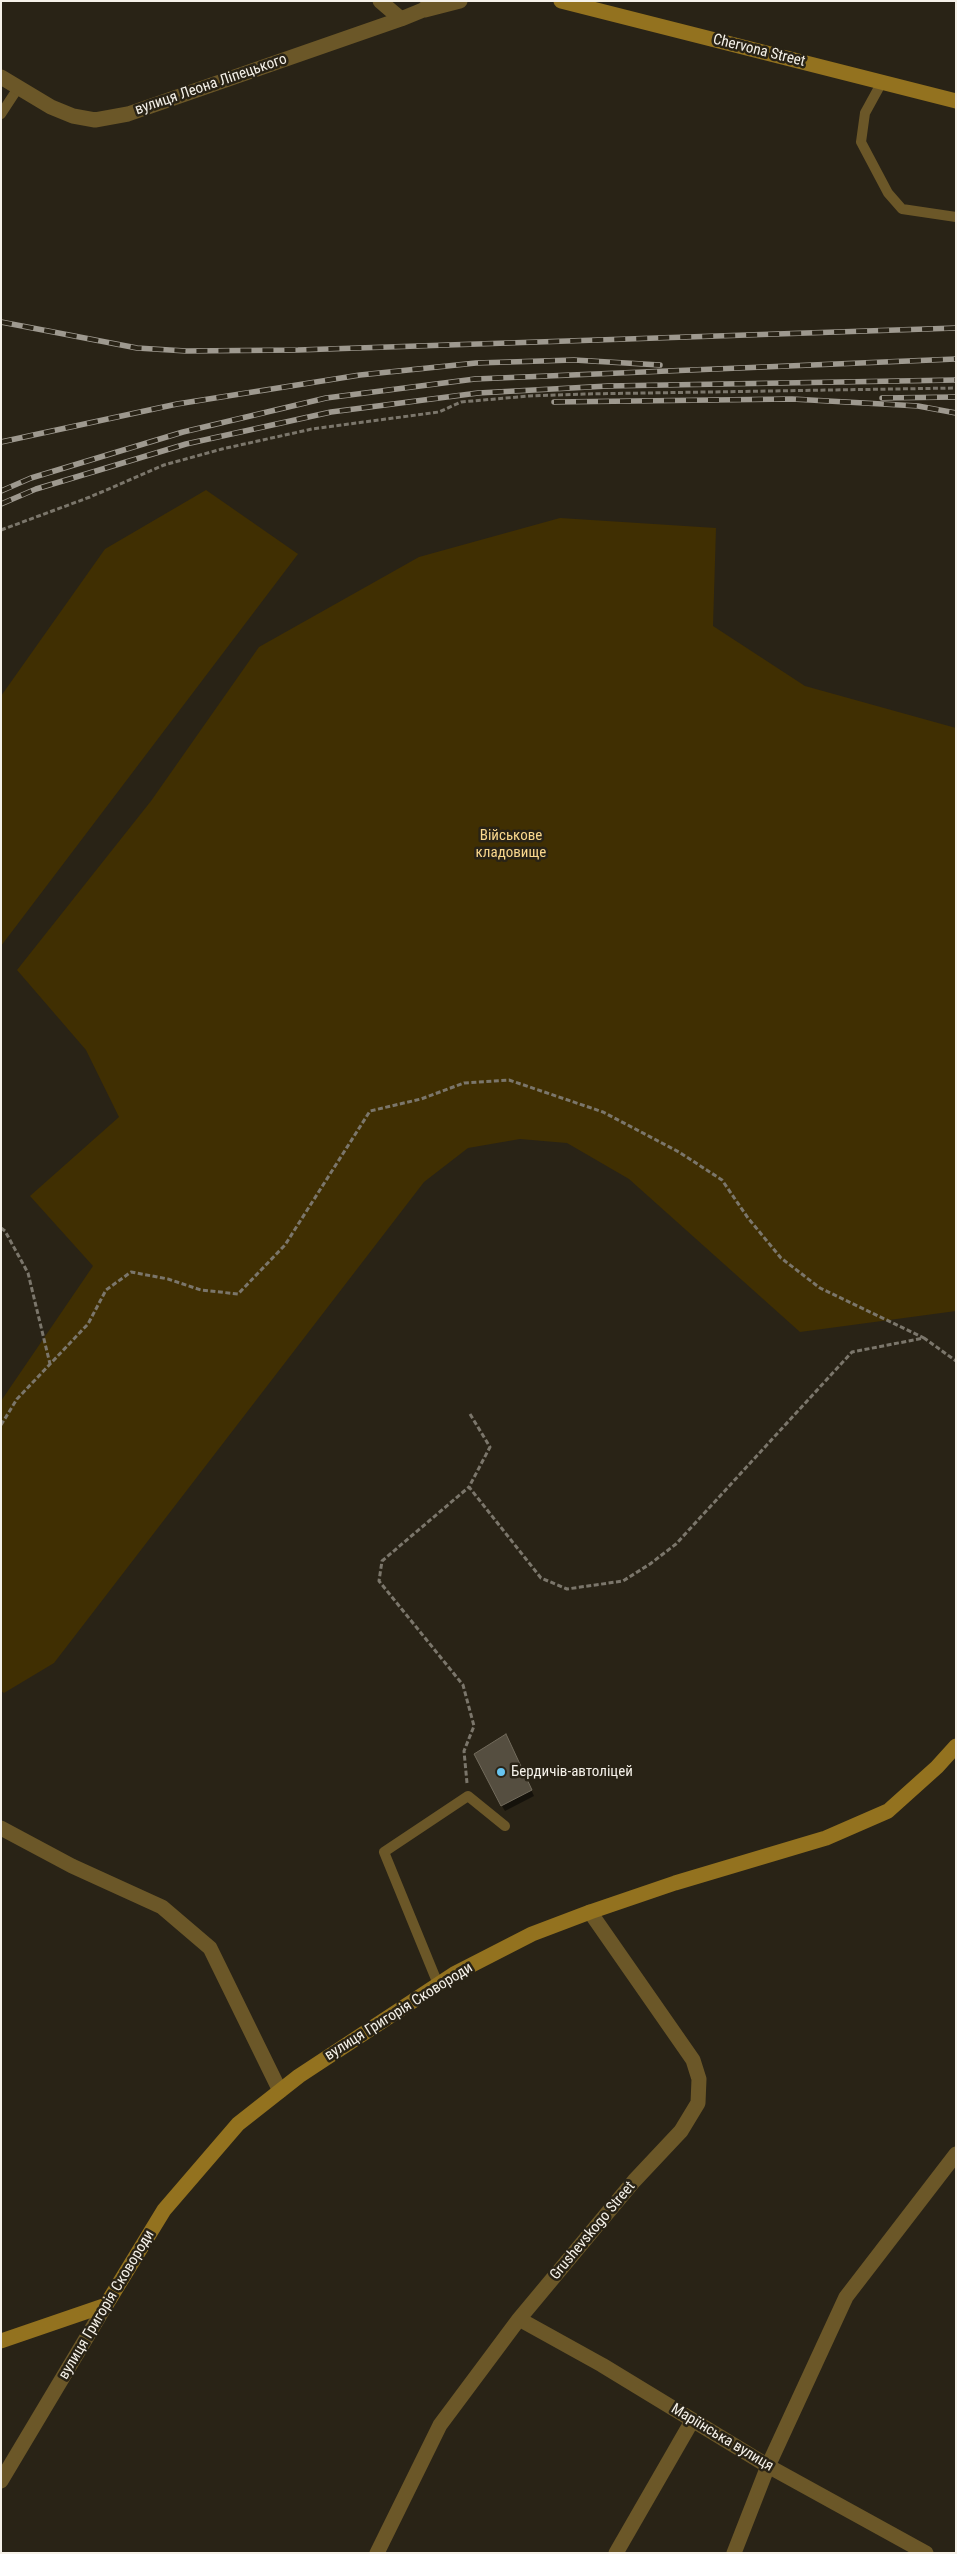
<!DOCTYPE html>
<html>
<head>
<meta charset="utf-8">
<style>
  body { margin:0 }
  #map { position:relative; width:957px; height:2554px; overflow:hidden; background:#292316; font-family:"Roboto Condensed",sans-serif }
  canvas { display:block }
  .frame { position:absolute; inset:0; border:2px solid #f5f1e9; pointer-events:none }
</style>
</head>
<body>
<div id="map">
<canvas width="957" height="2554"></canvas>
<div class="frame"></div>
</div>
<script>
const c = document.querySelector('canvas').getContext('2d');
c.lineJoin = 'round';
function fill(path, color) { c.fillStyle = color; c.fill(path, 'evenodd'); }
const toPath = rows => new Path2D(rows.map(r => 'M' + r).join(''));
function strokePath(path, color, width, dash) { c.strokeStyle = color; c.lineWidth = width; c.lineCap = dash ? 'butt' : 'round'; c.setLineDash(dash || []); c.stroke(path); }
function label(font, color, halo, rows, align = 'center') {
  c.font = font + ' "Roboto Condensed",sans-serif'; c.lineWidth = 5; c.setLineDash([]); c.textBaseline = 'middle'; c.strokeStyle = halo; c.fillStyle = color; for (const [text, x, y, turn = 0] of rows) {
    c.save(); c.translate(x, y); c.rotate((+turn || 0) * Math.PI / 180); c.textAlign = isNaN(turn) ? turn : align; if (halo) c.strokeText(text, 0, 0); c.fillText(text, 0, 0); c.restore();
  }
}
const green = toPath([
  [206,490,298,554,1,946,1,696,105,549],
  [560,518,716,528,713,626,805,686,956,728,956,1311,800,1332,629,1179,567,1143,520,1139,468,1148,424,1182,54,1663,4,1693,1,1691,1,1401,93,1266,30,1196,119,1117,86,1050,17,970,151,801,259,647,419,557]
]);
const shadow = toPath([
  [509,1741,534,1796,505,1811,502,1806]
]);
const building = toPath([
  [506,1734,532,1790,501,1806,474,1754,506,1734]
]);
const path = toPath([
  [1,530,90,497,164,465,222,449,312,429,439,412,461,402,529,396,584,394,956,388],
  [1,1228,5,1231,28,1273,50,1364],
  [470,1414,490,1447,469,1487,541,1578,567,1589,623,1581,650,1564,676,1544,852,1352,924,1338,956,1361],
  [1,1425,17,1399,88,1324,106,1290,131,1272,168,1279,201,1290,238,1294,285,1245,370,1111,421,1099,464,1083,509,1080,603,1112,679,1152,722,1180,748,1218,781,1258,820,1288,924,1338],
  [467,1783,464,1751,474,1726,463,1685,379,1581,382,1561,469,1487]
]);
const service = toPath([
  [882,82,865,113,861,142,888,193,902,209,956,217],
  [1,114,18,88],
  [438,1984,384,1852,468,1796,505,1826]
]);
const minor = toPath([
  [380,1,401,19],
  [425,10,460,1],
  [1,77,51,107,73,116,95,120,128,114,401,19,423,10,433,1],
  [1,1828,72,1866,162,1907,210,1948,280,2091],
  [519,2319,602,2365,768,2466,926,2553],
  [1,2481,106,2305],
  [377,2553,440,2425,519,2319,634,2181,681,2131,698,2103,699,2079,693,2060,590,1912],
  [616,2553,692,2421],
  [734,2553,768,2466,846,2297,956,2154]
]);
const secondary = toPath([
  [561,1,956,101],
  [1,2341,106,2305,164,2210,238,2124,299,2076,454,1974,532,1934,590,1912,675,1883,826,1838,888,1811,937,1767,956,1746]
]);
const rail = toPath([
  [1,322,137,348,186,351,298,350,956,328],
  [882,398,956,397],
  [554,402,792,399,918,406,956,413],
  [1,442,177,404,360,375,476,363,574,360,660,365],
  [1,491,31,478,183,432,326,398,475,379,956,359],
  [1,504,36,489,186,444,331,412,478,393,608,386,956,380]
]);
const markers = [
  [501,1772,5,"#67c4f0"]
];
const streetNames = [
  ["Chervona Street",759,51,14],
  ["вулиця Леона Ліпецького",211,85,-19],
  ["вулиця Григорія Сковороди",399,2012,-32],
  ["Grushevskogo Street",593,2231,-50],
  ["вулиця Григорія Сковороди",107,2305,-59],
  ["Маріїнська вулиця",722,2438,31]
];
const parkNames = [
  ["Військове",511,836],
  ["кладовище",511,853]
];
const poiNames = [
  ["Бердичів-автоліцей",511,1772]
];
fill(green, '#402f02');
fill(shadow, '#0007');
fill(building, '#554e40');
strokePath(building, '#726b5c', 1);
strokePath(path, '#7b766b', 3, [5, 2.5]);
strokePath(service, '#6b5728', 10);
strokePath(minor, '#6b5728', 15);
strokePath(secondary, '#93721f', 15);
strokePath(rail, '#9e998f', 5.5);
strokePath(rail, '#292316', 4, [11]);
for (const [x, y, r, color] of markers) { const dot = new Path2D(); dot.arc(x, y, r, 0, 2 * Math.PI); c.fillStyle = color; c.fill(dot); strokePath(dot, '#292316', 2); }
label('15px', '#f5f1e9', '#292316', streetNames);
label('15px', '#f9d78d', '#292316', parkNames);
label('15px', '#f5f1e9', '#292316', poiNames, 'left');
</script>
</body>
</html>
